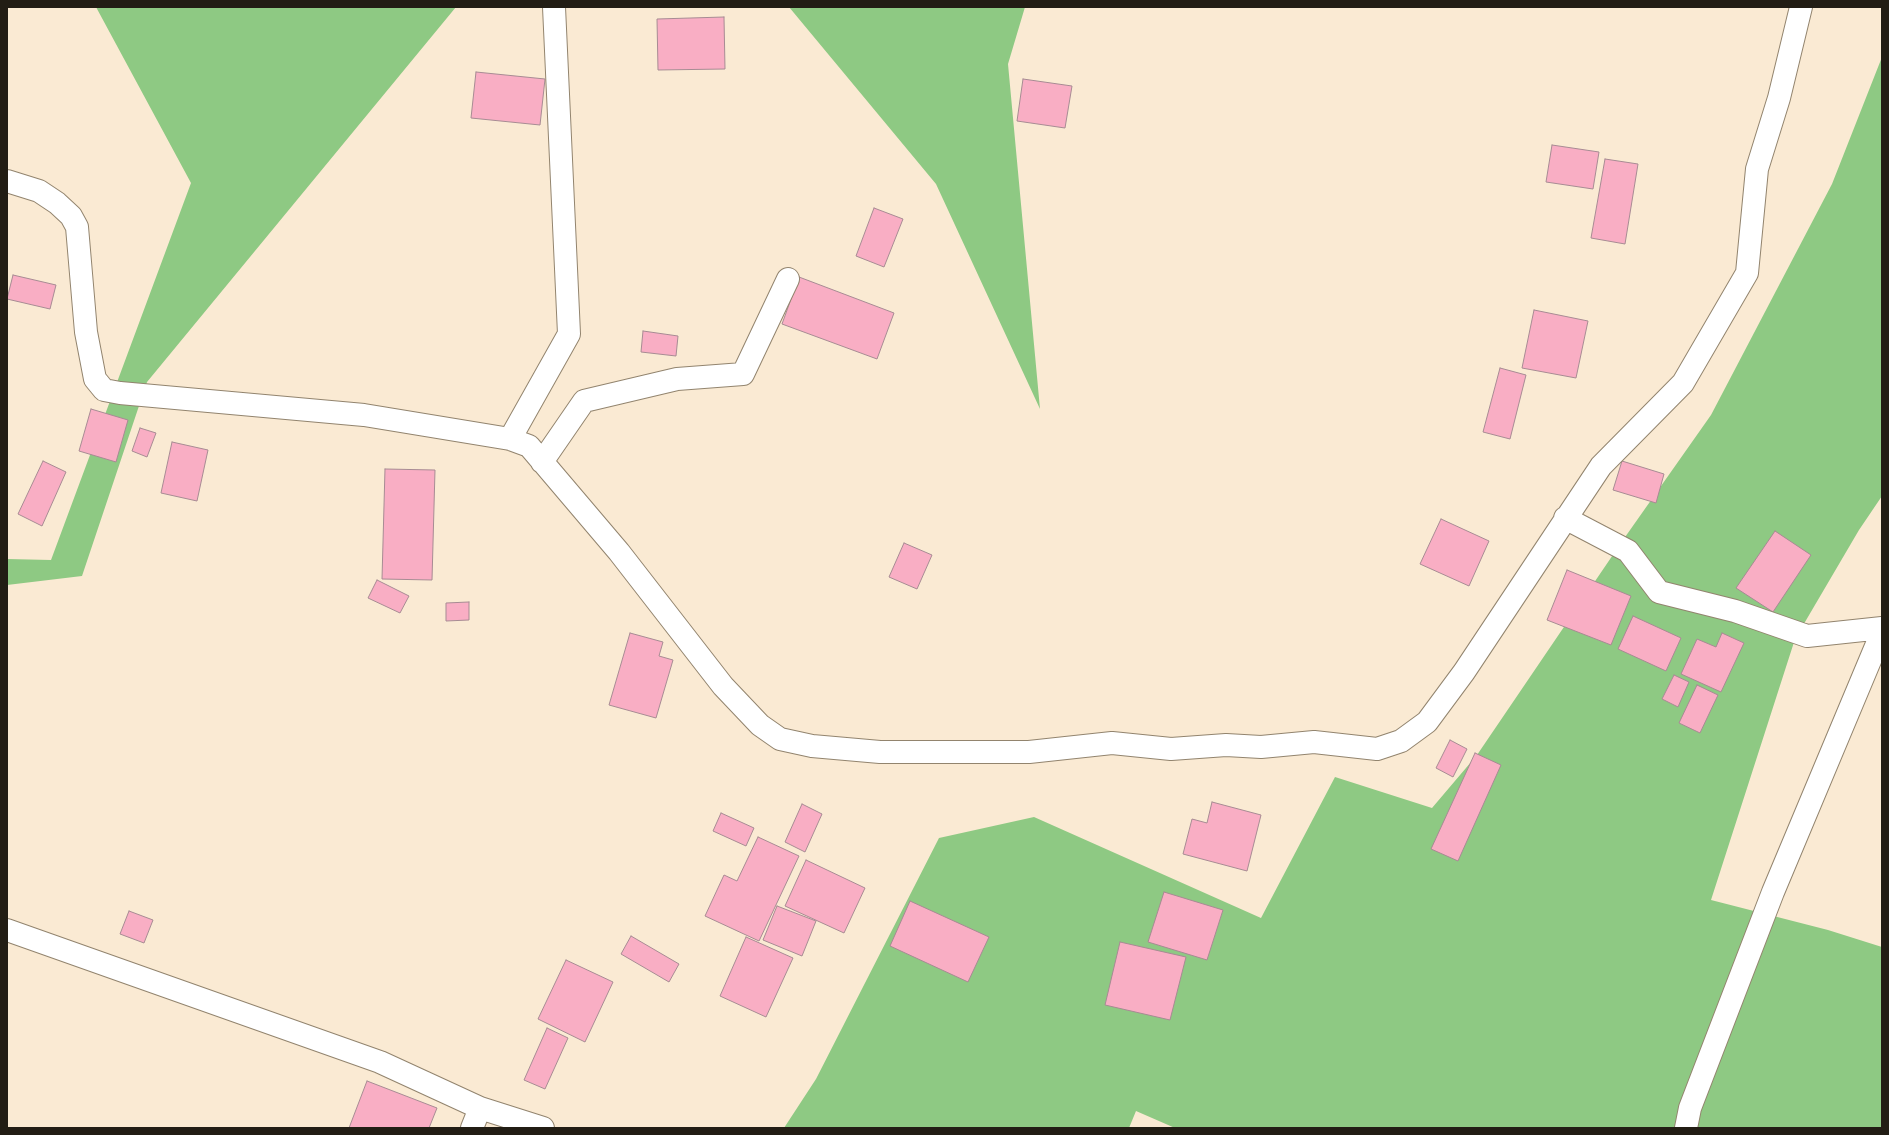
<!DOCTYPE html>
<html>
<head>
<meta charset="utf-8">
<style>
  body { margin:0 }
  #map { position:relative; width:1889px; height:1135px; overflow:hidden; background:#faead3; font-family:Raleway,sans-serif }
  canvas { display:block }
  .frame { position:absolute; inset:0; border:8px solid #221d14; pointer-events:none }
</style>
</head>
<body>
<div id="map">
<canvas width="1889" height="1135"></canvas>
<div class="frame"></div>
</div>
<script>
const c = document.querySelector('canvas').getContext('2d');
c.lineJoin = 'round';
function fill(path, color) { c.fillStyle = color; c.fill(path, 'evenodd'); }
const toPath = rows => new Path2D(rows.map(r => 'M' + r).join(''));
function strokePath(path, color, width, dash) { c.strokeStyle = color; c.lineWidth = width; c.lineCap = dash ? 'butt' : 'round'; c.setLineDash(dash || []); c.stroke(path); }
const forest = toPath([
  [96,7,456,7,147,382,82,576,7,585,7,559,51,560,191,183],
  [789,7,1025,7,1008,64,1040,409,936,184],
  [1882,57,1882,496,1859,530,1795,639,1711,900,1828,930,1882,947,1882,1128,1175,1128,1136,1111,1129,1128,784,1128,816,1079,939,838,1034,817,1261,918,1335,777,1432,808,1477,755,1623,540,1711,415,1832,184]
]);
const building = toPath([
  [724,17,725,69,658,70,657,19,724,17],
  [476,72,545,79,540,125,471,118,476,72],
  [1023,79,1072,86,1065,128,1017,121,1023,79],
  [1552,145,1599,152,1593,189,1546,182,1552,145],
  [1605,159,1638,164,1625,244,1591,238,1605,159],
  [874,208,903,219,884,267,856,256,874,208],
  [13,275,56,285,50,309,7,299,13,275],
  [799,277,894,313,877,359,782,324,799,277],
  [1534,310,1588,321,1576,378,1522,368,1534,310],
  [643,331,678,336,676,356,641,352,643,331],
  [1500,368,1526,375,1510,439,1483,432,1500,368],
  [91,409,128,420,116,462,79,451,91,409],
  [140,428,156,433,147,457,132,451,140,428],
  [172,442,208,450,197,501,161,493,172,442],
  [43,461,66,472,42,526,18,514,43,461],
  [1622,461,1664,474,1656,503,1613,490,1622,461],
  [385,469,435,470,432,580,382,579,385,469],
  [1441,519,1489,541,1469,586,1420,564,1441,519],
  [1775,531,1811,555,1773,612,1736,588,1775,531],
  [904,543,932,555,917,589,889,577,904,543],
  [1567,570,1631,596,1611,645,1547,620,1567,570],
  [377,580,409,596,400,613,368,598,377,580],
  [469,602,469,620,446,621,446,603,469,602],
  [1633,616,1681,638,1666,671,1618,649,1633,616],
  [630,633,663,642,659,656,673,660,656,718,609,705,630,633],
  [1722,633,1744,643,1721,692,1681,674,1697,639,1716,647,1722,633],
  [1674,675,1689,682,1678,707,1662,699,1674,675],
  [1697,685,1718,695,1700,733,1679,723,1697,685],
  [1450,740,1467,749,1453,777,1436,768,1450,740],
  [1475,753,1501,765,1458,861,1431,849,1475,753],
  [1212,802,1261,815,1247,871,1183,854,1192,819,1207,823,1212,802],
  [802,804,822,814,805,852,785,842,802,804],
  [721,813,754,828,746,846,713,831,721,813],
  [758,837,799,856,759,941,705,916,724,875,737,881,758,837],
  [806,860,865,888,844,933,785,906,806,860],
  [1164,892,1223,910,1207,960,1148,942,1164,892],
  [910,901,989,937,968,982,890,946,910,901],
  [777,906,816,921,802,956,763,940,777,906],
  [129,911,153,920,144,943,120,934,129,911],
  [631,936,679,964,669,982,621,954,631,936],
  [746,937,793,958,766,1017,720,996,746,937],
  [1120,942,1186,957,1170,1020,1105,1005,1120,942],
  [566,960,613,982,585,1042,538,1019,566,960],
  [547,1028,568,1038,545,1089,524,1080,547,1028],
  [367,1081,437,1108,429,1128,349,1128,367,1081]
]);
const minor = toPath([
  [7,181,39,191,57,203,71,216,77,227,86,332,95,379,104,390,120,393,364,415,510,439,529,446,619,552,723,686,760,725,780,739,812,746,880,752,1029,752,1112,743,1171,749,1226,745,1261,747,1314,742,1377,749,1401,741,1427,722,1464,672,1601,466,1683,383,1747,273,1757,169,1779,98,1801,7],
  [510,439,569,334,554,7],
  [542,462,584,401,677,379,743,374,788,279],
  [1565,518,1628,551,1659,592,1735,611,1807,636,1882,628],
  [7,930,380,1062,480,1108,543,1128],
  [472,1128,480,1108],
  [1686,1128,1690,1108,1773,892,1882,632]
]);
fill(forest, '#8ec983');
fill(building, '#f9aec4');
strokePath(building, '#a78b93', 1);
strokePath(minor, '#92846e', 24);
strokePath(minor, '#fff', 22);
</script>
</body>
</html>
